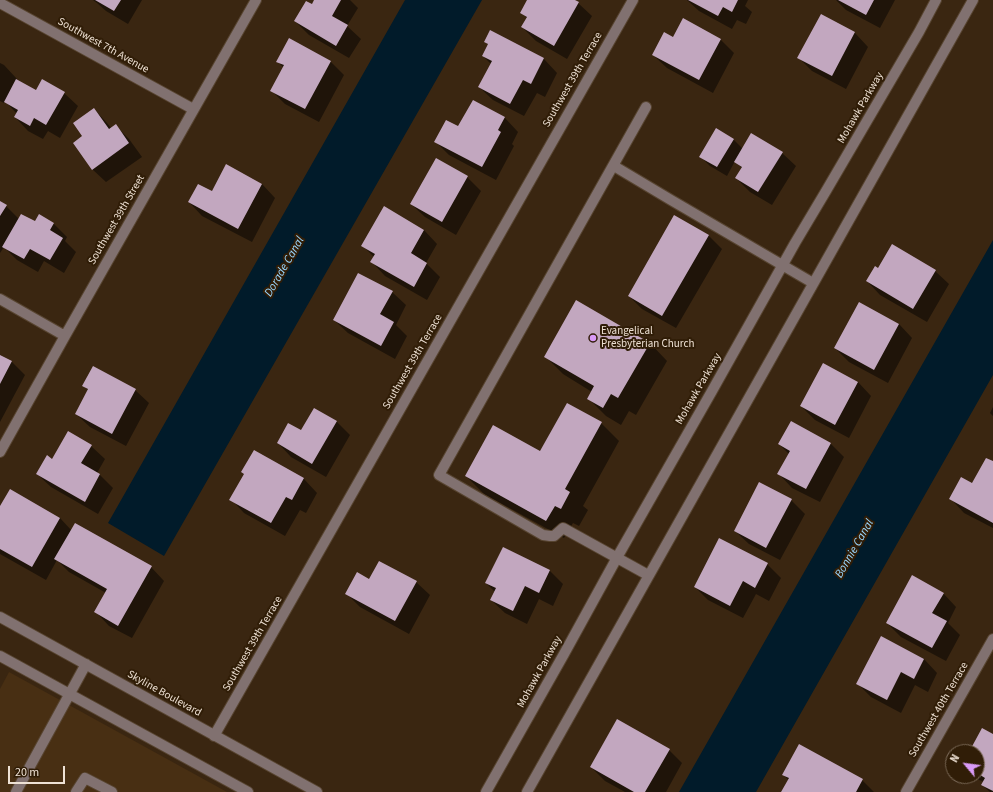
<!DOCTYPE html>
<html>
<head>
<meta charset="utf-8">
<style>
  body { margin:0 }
  #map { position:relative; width:993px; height:792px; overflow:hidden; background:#3a2611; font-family:"Source Sans 3",sans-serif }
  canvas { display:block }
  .north { position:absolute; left:945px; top:744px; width:40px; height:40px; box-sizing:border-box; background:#301d07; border:1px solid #7c6b59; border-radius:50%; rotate:299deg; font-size:11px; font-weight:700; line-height:16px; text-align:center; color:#eee1d4 }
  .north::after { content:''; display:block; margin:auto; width:14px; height:18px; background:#d99af7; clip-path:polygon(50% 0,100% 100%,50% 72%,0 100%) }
  .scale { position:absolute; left:8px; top:766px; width:57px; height:18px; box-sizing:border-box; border:2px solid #eee1d4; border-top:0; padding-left:5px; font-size:12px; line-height:14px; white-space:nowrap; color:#eee1d4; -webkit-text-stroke:3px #301d07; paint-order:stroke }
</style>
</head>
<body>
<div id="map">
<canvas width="993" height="792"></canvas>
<div class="north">N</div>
<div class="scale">20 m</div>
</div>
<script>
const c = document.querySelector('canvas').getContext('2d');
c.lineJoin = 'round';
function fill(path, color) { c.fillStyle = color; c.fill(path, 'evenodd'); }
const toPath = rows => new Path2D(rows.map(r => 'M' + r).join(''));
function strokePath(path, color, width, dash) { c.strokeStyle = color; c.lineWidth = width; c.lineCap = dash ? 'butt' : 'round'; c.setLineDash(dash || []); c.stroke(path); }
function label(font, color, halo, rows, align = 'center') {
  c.font = font + ' "Source Sans 3",sans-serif'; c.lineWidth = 4; c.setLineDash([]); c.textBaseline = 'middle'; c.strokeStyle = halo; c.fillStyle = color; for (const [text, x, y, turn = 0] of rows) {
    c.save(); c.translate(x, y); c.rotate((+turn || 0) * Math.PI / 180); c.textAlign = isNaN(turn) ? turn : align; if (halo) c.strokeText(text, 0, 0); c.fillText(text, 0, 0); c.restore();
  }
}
const built = toPath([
  [9,672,227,792,0,792,0,689]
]);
const water = toPath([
  [405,0,482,0,164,556,108,523],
  [993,240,993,375,756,792,679,792]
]);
const shadow = toPath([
  [93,0,142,0,128,24,106,11,97,3],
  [315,0,350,0,358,8,347,26,361,39,349,58,309,35,295,21,312,5],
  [528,0,573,0,578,3,592,16,567,59,536,41,522,27,528,19,521,12],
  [687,0,748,0,745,6,752,12,746,24,737,20,732,29,699,11],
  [836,0,895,0,880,28,846,10],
  [821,15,855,33,868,47,846,89,812,71,799,58],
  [490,31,544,59,557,73,545,97,537,93,524,116,493,100,479,87,491,64,483,56,489,45,485,42],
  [721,40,734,53,713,93,667,68,653,55],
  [330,61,344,75,319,122,285,104,272,91,284,68,278,62],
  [0,63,4,65,17,79,16,80,36,91,64,93,78,106,60,138,48,131,43,139,28,131,15,117,17,114,5,101,4,103,0,101],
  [473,101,505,118,518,132,512,144,514,146,496,180,449,155,435,141,459,127],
  [94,109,107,123,111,128,116,126,129,139,142,157,106,182,92,169,84,136],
  [733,139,743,149,782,153,796,166,772,205,750,192,736,178,742,168,735,161,727,176,710,166,701,157],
  [437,159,467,177,481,191,456,235,425,217,411,204],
  [262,184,275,198,252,242,202,216,189,202],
  [0,202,6,206,19,219,35,223,39,216,54,224,67,237,65,241,76,252,64,273,44,261,38,272,17,260,4,247,0,253],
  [424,230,437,244,426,263,440,277,427,300,385,276,372,262,374,257,362,245],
  [708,235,722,249,676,328,642,309,629,296],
  [879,270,935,271,949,284,927,322,880,295,867,281],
  [392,292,406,305,396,325,407,336,395,359,348,333,334,320],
  [899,324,912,338,888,383,849,362,835,348],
  [650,343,667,361,636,415,629,411,621,425,606,416,588,398,592,392,563,374,545,356],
  [0,356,12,362,25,375,0,422],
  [858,382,871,396,849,438,815,420,801,406],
  [84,386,135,390,149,403,126,446,90,427,76,414,88,390],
  [568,404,601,423,619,441,583,506,588,510,579,526,573,523,564,538,484,494,466,476,541,453],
  [993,407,993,416,990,413],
  [314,409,337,422,350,435,326,477,291,457,278,443,301,432],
  [830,443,844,457,820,502,792,488,779,474,789,454,779,444],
  [91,446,105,459,97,473,100,475,113,488,98,514,51,487,37,474,53,460],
  [254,452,304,479,317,493,306,513,300,510,285,536,244,513,231,499,245,475],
  [993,462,993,528,964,513,951,499,973,485],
  [791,500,805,514,780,560,749,544,735,531],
  [0,508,60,518,72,531,151,567,164,581,132,638,109,626,96,612,106,593,69,572,57,560,46,580,0,554],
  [504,548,550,571,563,584,553,606,539,599,527,624,505,613,491,600,495,592,486,583],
  [767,564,781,578,769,601,756,594,743,618,708,600,695,587],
  [370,580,416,582,430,595,409,634,360,607,346,593],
  [943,593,956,607,948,623,960,635,946,661,901,637,887,623],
  [882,637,924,659,937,673,928,692,915,685,901,713,871,697,858,684],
  [993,735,993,792,990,792,982,785,984,782,977,779,974,776,977,776,977,752,970,752],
  [669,750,682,763,666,792,625,792,605,781,591,767],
  [783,775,862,780,874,792,782,792,789,780]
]);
const building = toPath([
  [95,0,121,0,114,11],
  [314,0,341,0,332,16,348,25,336,46,294,21,306,1,312,4],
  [527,0,575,0,579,2,554,46,521,27,527,17,520,13],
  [688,0,738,0,732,12,723,7,718,16],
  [838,0,874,0,866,15],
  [821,14,855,32,832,76,797,58],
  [683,18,721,39,699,80,652,55,664,32,673,37],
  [490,30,544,58,531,84,523,80,510,104,478,87,492,61,482,56,488,44,484,42],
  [289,38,331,61,305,109,270,91,284,65,276,62],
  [16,79,36,90,42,79,65,92,46,125,34,118,30,126,14,117,18,110,4,102],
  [473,100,505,117,498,130,501,132,482,167,434,142,446,120,458,126],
  [94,108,109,129,116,124,129,143,92,170,73,143,82,136,73,123],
  [716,128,734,139,717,167,699,157],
  [751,133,783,152,758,192,735,178,742,167,734,162],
  [436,158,468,176,442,222,410,204],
  [226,164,262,184,238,229,188,202,198,184,212,191],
  [0,201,7,205,0,216],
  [384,206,424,230,411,253,427,263,414,287,370,262,375,254,361,246],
  [21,214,35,221,39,214,54,223,50,230,63,238,50,260,30,249,24,259,2,247],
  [674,215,709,235,662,316,628,296],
  [892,244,936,270,913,309,866,281,875,266,878,268],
  [358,273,393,291,380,314,394,322,381,346,333,320],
  [576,300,650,343,618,398,611,394,603,408,587,399,594,386,544,357],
  [859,302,899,324,874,370,834,348],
  [0,355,12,361,0,384],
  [823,363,858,382,835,425,800,406],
  [93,366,136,389,112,434,75,414,88,389,82,386],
  [567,403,602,422,565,489,570,492,561,509,555,506,546,521,465,476,493,425,540,451],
  [314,408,337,421,312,464,277,443,288,423,301,430],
  [791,421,831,443,806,489,777,474,790,451,778,444],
  [68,431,92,445,81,463,100,474,85,502,36,474,47,455,52,459],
  [254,450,304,478,292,500,286,497,271,523,229,500,244,474,241,472],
  [986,458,993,461,993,523,949,499,961,477,972,483],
  [759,482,792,499,766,548,734,531],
  [10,489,60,518,32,567,0,549,0,506],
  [75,523,152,566,118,626,94,612,107,589,54,559],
  [719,538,768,563,755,588,743,581,730,606,694,587],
  [503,547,550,570,539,593,525,586,513,611,490,600,496,588,485,583],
  [379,561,417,581,395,621,345,594,357,572,369,579],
  [912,575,944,593,932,613,947,621,932,648,886,623],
  [881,636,924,659,914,679,901,672,887,700,856,684],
  [617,719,670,749,645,792,634,792,590,767],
  [982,728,993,734,993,791,981,785,985,778,977,773,977,752,969,752],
  [799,744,863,779,856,792,781,792,789,778,782,775]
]);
const minor = toPath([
  [0,3,193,109],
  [646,107,439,475,543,535,550,536,554,536,563,528,648,575],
  [614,166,671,200,813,283],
  [0,299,65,336],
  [0,452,65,336,256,0],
  [0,617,317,792],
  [0,656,248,792],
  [214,736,633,0],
  [16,792,86,664],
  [76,792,85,778,112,792],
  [486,792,564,654,619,554,712,391,795,243,826,191,919,32,936,0],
  [527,792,973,0],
  [906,792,993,639]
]);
const markers = [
  [593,338,4,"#d99af7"]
];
const streetNames = [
  ["Southwest 7th Avenue",103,46,29],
  ["Southwest 39th Terrace",573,80,-60],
  ["Mohawk Parkway",861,108,-60],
  ["Southwest 39th Street",117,220,-60],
  ["Southwest 39th Terrace",413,362,-60],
  ["Mohawk Parkway",699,389,-60],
  ["Southwest 39th Terrace",253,644,-60],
  ["Mohawk Parkway",540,672,-61],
  ["Skyline Boulevard",164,694,29],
  ["Southwest 40th Terrace",939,710,-60]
];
const poiNames = [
  ["Evangelical",601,332],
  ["Presbyterian Church",601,345]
];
const waterNames = [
  ["Dorade Canal",285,267,-60],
  ["Bonnie Canal",855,549,-60]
];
fill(built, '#482f13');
fill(water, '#011b2a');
fill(shadow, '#0007');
fill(building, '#c2a7bf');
strokePath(minor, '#574430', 12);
strokePath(minor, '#817170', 10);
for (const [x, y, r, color] of markers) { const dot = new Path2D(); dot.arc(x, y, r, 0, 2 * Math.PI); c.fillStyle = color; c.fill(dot); strokePath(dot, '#301d07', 1.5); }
label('11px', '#eee1d4', '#301d07', streetNames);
label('11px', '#eee1d4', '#301d07', poiNames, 'left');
label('italic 12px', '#9ad7fe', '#301d07', waterNames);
</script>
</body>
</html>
